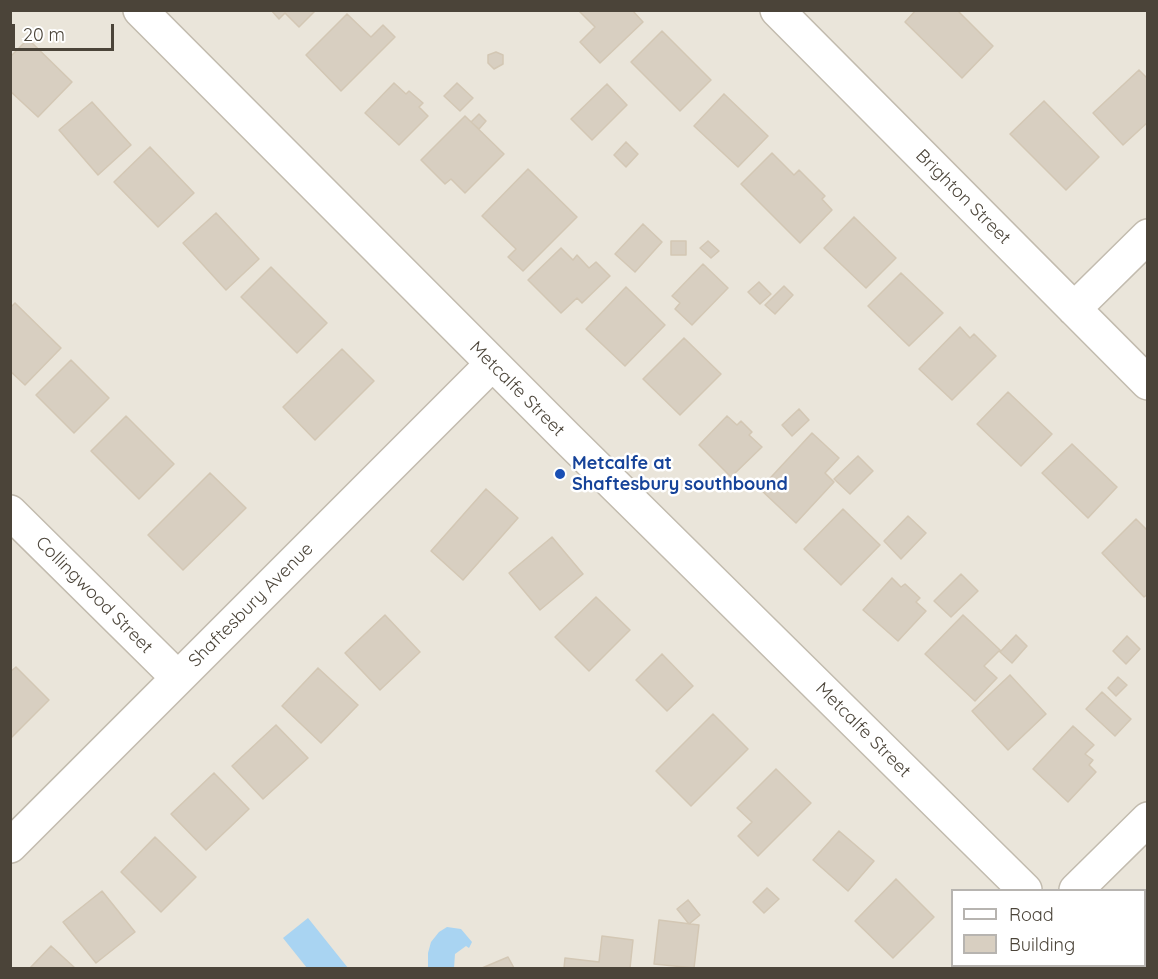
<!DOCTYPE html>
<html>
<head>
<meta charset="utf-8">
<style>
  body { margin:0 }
  #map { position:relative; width:1158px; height:979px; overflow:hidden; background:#f6f3ec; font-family:Quicksand,sans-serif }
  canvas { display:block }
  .frame { position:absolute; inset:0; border:12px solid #4b4439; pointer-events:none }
  .legend { position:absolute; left:951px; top:889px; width:195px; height:78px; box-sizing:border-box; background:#fff; border:2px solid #b7b4b0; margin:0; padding:8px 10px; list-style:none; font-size:18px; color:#4b4439 }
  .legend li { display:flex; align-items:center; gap:12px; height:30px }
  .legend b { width:30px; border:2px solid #b7b4b0 }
  .scale { position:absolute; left:12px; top:24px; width:102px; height:27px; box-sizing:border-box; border:3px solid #4b4439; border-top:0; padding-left:8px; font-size:18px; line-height:21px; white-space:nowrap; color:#4b4439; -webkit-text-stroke:4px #fff; paint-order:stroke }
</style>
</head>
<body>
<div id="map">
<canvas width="1158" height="979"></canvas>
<div class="frame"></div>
<ul class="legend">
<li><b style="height:8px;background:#fff"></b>Road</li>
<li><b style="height:16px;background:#d8cfc1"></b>Building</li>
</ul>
<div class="scale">20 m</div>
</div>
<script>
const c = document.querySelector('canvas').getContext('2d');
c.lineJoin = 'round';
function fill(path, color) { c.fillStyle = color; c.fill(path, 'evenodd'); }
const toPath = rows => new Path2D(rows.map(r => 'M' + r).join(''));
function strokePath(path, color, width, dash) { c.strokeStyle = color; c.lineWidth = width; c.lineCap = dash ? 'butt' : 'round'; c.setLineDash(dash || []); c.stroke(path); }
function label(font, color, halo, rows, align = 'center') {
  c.font = font + ' Quicksand,sans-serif'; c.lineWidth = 5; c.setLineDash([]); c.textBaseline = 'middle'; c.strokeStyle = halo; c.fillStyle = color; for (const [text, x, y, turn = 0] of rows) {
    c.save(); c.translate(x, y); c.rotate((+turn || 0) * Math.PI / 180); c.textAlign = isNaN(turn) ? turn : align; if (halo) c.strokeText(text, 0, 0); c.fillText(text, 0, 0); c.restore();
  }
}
const residential = toPath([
  [10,11,1147,11,1147,968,11,968],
  [952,890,1144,890,1144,966,952,966]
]);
const water = toPath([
  [308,918,348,968,307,968,283,938],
  [447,927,461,929,472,942,469,948,466,946,455,954,454,968,428,968,428,953,431,942,439,932]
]);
const building = toPath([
  [271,10,316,10,299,27,285,13,279,19,271,10],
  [578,10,632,10,643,22,600,63,580,42,595,27,578,10],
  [916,10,957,10,993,46,962,78,905,22,916,10],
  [347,14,371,37,383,25,395,37,341,91,306,55,347,14],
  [662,31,711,80,680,111,631,62,662,31],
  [28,39,72,82,38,117,10,91,10,57,28,39],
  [496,52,503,55,503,64,494,69,488,63,488,55,496,52],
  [1139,70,1148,79,1148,122,1123,145,1093,113,1139,70],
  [394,83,406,94,409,91,423,103,419,107,428,116,399,145,365,113,394,83],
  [457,83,473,98,460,111,444,96,457,83],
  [607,84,627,105,592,140,571,119,607,84],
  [724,94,768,136,738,167,694,126,724,94],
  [1044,101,1099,157,1066,190,1010,134,1044,101],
  [92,102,131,145,98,175,59,130,92,102],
  [479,114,486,121,479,129,471,122,479,114],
  [465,116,504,154,465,193,451,179,445,184,421,160,465,116],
  [626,142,638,154,626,167,614,155,626,142],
  [150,147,194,193,158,227,114,182,150,147],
  [772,153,794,175,799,170,825,196,822,199,832,210,800,243,741,184,772,153],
  [528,169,577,217,523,271,508,257,516,249,482,216,528,169],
  [216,213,259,259,226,290,183,243,216,213],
  [854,217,896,258,866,288,824,248,854,217],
  [643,224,662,242,635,272,615,254,643,224],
  [671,241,686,241,686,255,671,255,671,241],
  [708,241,719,251,711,258,700,248,708,241],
  [561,248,573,260,577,255,589,268,596,262,610,276,582,303,577,298,561,313,528,280,561,248],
  [703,264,728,288,692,325,675,309,680,303,672,296,703,264],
  [271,267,327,323,297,353,241,297,271,267],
  [901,273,943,313,909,346,868,306,901,273],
  [759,282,771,294,760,304,748,292,759,282],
  [784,286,793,295,775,314,765,305,784,286],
  [626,287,665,325,625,366,586,329,626,287],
  [15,303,61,348,25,385,10,371,10,308,15,303],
  [960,327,970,338,974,334,996,356,952,400,919,369,960,327],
  [684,338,721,374,680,415,643,379,684,338],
  [342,349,374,381,315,440,283,407,342,349],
  [71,360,109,398,74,433,36,395,71,360],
  [1008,392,1052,434,1021,466,977,424,1008,392],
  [799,409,809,420,792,436,782,425,799,409],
  [126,416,174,464,139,499,91,451,126,416],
  [727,416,737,425,741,421,752,432,749,435,762,447,731,477,699,445,727,416],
  [812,433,839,458,825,473,834,482,796,523,760,489,812,433],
  [1072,444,1117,487,1088,518,1042,473,1072,444],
  [858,456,873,471,850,494,834,479,858,456],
  [210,473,246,508,183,570,148,535,210,473],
  [486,489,518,518,463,580,431,551,486,489],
  [843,509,880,545,841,585,804,549,843,509],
  [908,516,926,533,901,559,884,541,908,516],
  [1136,519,1148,531,1148,594,1144,597,1102,553,1136,519],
  [552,537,583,574,540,610,509,573,552,537],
  [961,574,978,591,951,617,934,601,961,574],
  [892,578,901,587,905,584,920,598,916,602,926,611,898,641,863,610,892,578],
  [596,597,630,630,589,671,555,637,596,597],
  [385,615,420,652,380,690,345,653,385,615],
  [963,615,1000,650,984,666,997,678,975,701,925,654,963,615],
  [1016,635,1027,646,1012,663,1000,652,1016,635],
  [1127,636,1140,649,1126,664,1113,651,1127,636],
  [662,654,693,686,667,711,636,680,662,654],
  [16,667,49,700,10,739,10,672,16,667],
  [318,668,358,705,321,743,282,706,318,668],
  [1010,675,1046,714,1008,750,972,711,1010,675],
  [1118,677,1127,685,1116,696,1108,688,1118,677],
  [1102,692,1131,719,1115,736,1086,709,1102,692],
  [713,714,748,749,691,806,656,771,713,714],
  [276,725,308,758,263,799,232,766,276,725],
  [1073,726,1094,745,1085,754,1093,760,1089,765,1096,772,1068,802,1033,769,1073,726],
  [776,769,811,803,758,856,738,836,752,822,737,808,776,769],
  [214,773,249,809,206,850,171,814,214,773],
  [839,831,874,861,848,891,813,860,839,831],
  [155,837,196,877,161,912,121,872,155,837],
  [896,879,934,917,893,958,855,921,896,879],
  [767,888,779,899,764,913,753,902,767,888],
  [102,891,135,932,96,963,63,922,102,891],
  [688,900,700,915,689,924,677,909,688,900],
  [659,920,699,925,694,968,654,964,659,920],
  [602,936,633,940,630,968,635,968,564,968,565,958,599,962,602,936],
  [51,946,75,968,30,968,51,946],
  [508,957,514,968,482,968,508,957]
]);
const minor = toPath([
  [140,10,566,437,1025,890],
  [777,10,1148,383],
  [1074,309,1148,236],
  [10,512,178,678],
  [10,846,492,364],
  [1076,890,1148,819],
  [1087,966,1089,968],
  [999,968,1002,966]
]);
const markers = [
  [560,474,6,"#1a4fb4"]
];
const streetNames = [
  ["Brighton Street",963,197,45],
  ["Metcalfe Street",517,389,45],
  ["Collingwood Street",94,595,45],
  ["Shaftesbury Avenue",251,605,-45],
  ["Metcalfe Street",863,730,45]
];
const transitNames = [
  ["Metcalfe at",572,464],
  ["Shaftesbury southbound",572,485]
];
fill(residential, '#eae5da');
fill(water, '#a9d4f2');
fill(building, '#d8cfc1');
strokePath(building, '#d3c7b4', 1.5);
strokePath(minor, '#c2bbae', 36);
strokePath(minor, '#fff', 33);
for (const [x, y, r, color] of markers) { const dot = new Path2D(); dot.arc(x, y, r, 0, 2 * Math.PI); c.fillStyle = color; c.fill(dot); strokePath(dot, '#fff', 2); }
label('18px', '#4b4439', '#fff', streetNames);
label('bold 18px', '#164399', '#fff', transitNames, 'left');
</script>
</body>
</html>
